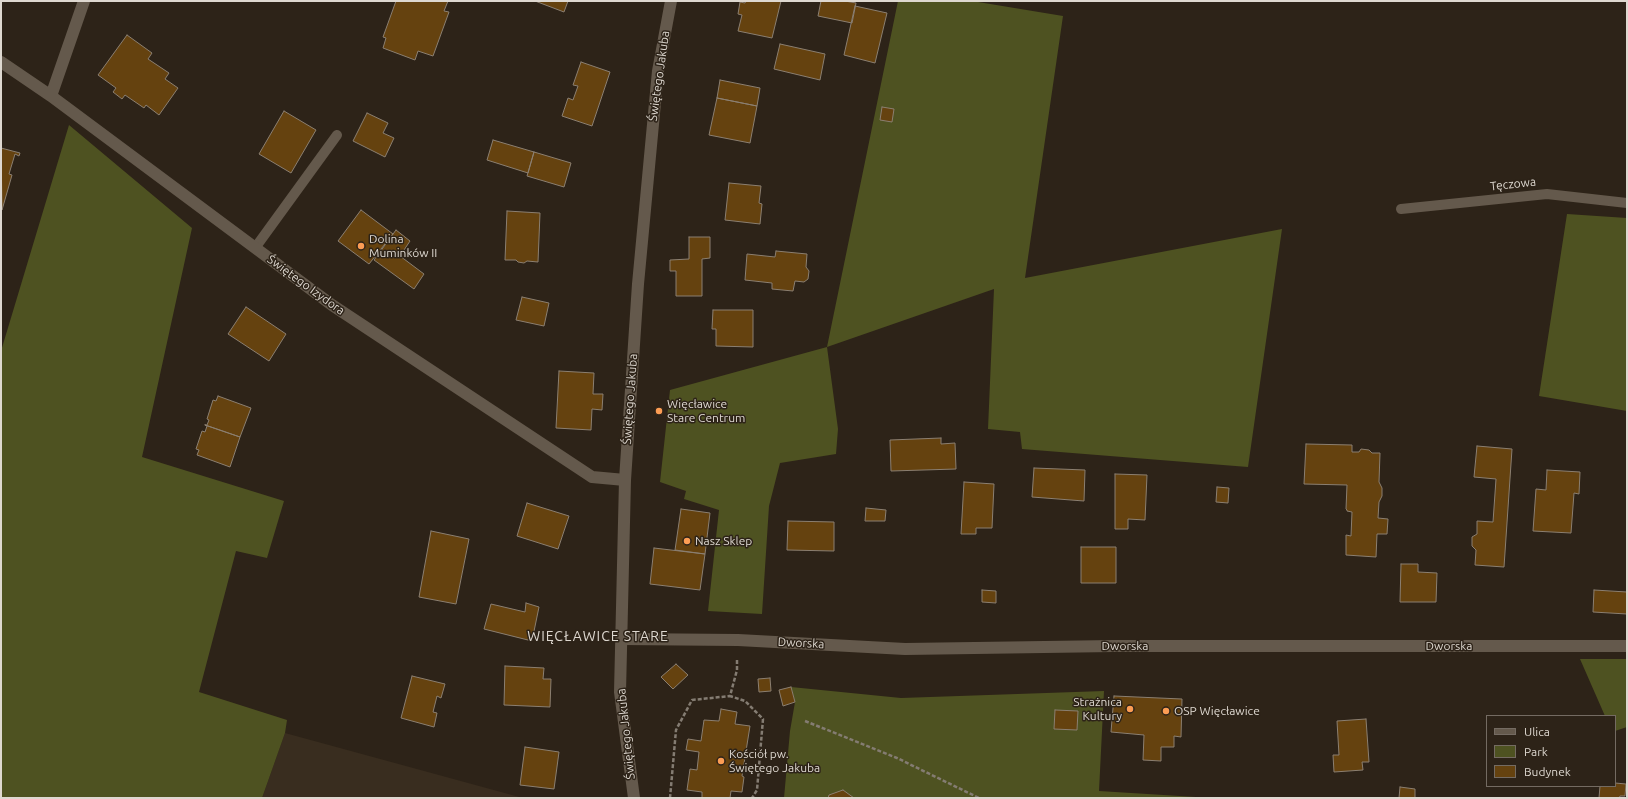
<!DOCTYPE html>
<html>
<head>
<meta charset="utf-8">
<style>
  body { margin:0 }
  #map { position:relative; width:1628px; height:799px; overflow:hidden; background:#2d2318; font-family:Ubuntu,sans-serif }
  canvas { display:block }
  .frame { position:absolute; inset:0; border:2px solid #ded8d0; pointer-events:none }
  .legend { position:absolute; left:1486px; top:715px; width:130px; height:72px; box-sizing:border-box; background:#2d2318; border:1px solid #746b62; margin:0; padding:5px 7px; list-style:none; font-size:12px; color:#ded8d0 }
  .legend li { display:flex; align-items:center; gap:8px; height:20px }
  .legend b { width:20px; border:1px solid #746b62 }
</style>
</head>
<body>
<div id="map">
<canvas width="1628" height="799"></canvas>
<div class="frame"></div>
<ul class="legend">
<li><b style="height:5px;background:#64594c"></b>Ulica</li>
<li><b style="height:11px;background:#4e5221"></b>Park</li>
<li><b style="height:11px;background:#65420f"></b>Budynek</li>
</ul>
</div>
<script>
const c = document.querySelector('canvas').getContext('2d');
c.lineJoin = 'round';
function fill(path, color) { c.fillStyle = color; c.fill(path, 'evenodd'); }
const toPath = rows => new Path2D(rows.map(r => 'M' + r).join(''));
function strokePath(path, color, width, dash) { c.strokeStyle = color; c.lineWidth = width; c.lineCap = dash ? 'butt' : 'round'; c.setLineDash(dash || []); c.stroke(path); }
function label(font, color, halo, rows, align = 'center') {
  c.font = font + ' Ubuntu,sans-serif'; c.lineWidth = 3; c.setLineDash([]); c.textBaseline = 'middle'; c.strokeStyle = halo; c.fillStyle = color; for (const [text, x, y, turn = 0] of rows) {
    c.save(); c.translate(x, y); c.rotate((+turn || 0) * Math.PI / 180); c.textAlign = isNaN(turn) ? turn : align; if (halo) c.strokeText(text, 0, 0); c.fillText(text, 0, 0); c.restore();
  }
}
const education = toPath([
  [285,733,523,798,262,798]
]);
const green = toPath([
  [898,1,972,1,1063,16,1025,278,1282,229,1248,467,1022,449,1020,432,988,429,994,289,827,347,838,429,836,454,780,463,769,506,762,614,708,611,719,510,684,499,686,491,660,482,670,390,827,347],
  [69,125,192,228,142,457,284,501,267,558,236,551,199,692,287,720,285,733,262,798,1,798,1,351],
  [1567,214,1627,218,1627,411,1539,396],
  [1580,659,1627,659,1627,727,1615,731,1615,716,1605,716],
  [791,687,901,698,1104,691,1099,791,1212,798,784,798,790,731,795,702]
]);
const building = toPath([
  [396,1,448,1,444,11,449,12,433,56,418,51,415,60,383,48,386,38,383,37,396,1],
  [535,1,568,1,564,12,535,1],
  [746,1,781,1,772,38,738,31,742,15,738,14,740,2,745,3,746,1],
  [821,1,845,1,856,3,852,23,818,16,821,1],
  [855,6,887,13,875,63,844,55,855,6],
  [127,35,152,53,148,59,169,73,165,79,178,88,159,115,146,105,144,108,125,95,122,99,113,92,116,88,98,75,127,35],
  [780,44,825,54,820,80,774,69,780,44],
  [581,62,610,72,592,126,562,116,568,98,573,100,578,86,573,85,581,62],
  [720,80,760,88,757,106,717,98,720,80],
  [717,98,757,106,750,143,709,135,717,98],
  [882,107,894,109,892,122,880,120,882,107],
  [284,111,316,130,291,173,259,154,284,111],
  [367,113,388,123,383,133,394,138,385,157,353,141,367,113],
  [493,140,534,152,528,173,487,160,493,140],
  [1,148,20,153,19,156,15,154,9,174,12,175,2,210,1,148],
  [534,152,571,163,564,187,527,176,534,152],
  [729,183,761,186,759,203,762,204,760,224,725,220,729,183],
  [361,210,393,234,369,264,338,241,361,210],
  [507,211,540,213,538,262,527,261,524,263,518,262,516,260,505,260,507,211],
  [396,230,410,241,400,256,424,274,414,289,374,260,396,230],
  [689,237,710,237,710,258,702,259,702,296,676,296,676,271,670,271,670,260,689,259,689,237],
  [776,251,807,254,806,267,809,271,808,279,804,282,795,281,793,291,772,289,772,283,745,280,747,254,775,257,776,251],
  [522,297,549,303,544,326,516,320,522,297],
  [246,307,286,334,269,361,228,334,246,307],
  [713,310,753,310,753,347,716,346,716,329,712,329,713,310],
  [559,371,594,373,593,394,603,394,602,410,592,409,591,430,556,428,559,371],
  [218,396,251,408,240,437,205,425,207,425,209,420,207,419,213,400,216,401,218,396],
  [205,425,240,437,230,467,197,455,199,450,196,449,202,431,205,432,207,426,205,425],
  [941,438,941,444,955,443,956,469,891,471,890,440,941,438],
  [1306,444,1352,445,1352,452,1359,452,1361,449,1369,450,1372,453,1380,453,1379,482,1382,488,1382,496,1379,502,1378,518,1388,519,1387,534,1377,534,1376,557,1346,555,1346,535,1351,536,1352,512,1347,511,1347,510,1346,509,1347,485,1304,484,1306,444],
  [1477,446,1512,449,1504,567,1475,565,1476,550,1472,546,1472,537,1477,534,1477,521,1493,522,1496,479,1474,477,1477,446],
  [1034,468,1085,470,1084,501,1032,497,1034,468],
  [1547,470,1580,472,1579,494,1574,493,1571,533,1533,531,1536,489,1546,490,1547,470],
  [1115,474,1147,475,1145,520,1128,519,1128,529,1115,529,1115,474],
  [964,482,994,484,992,528,976,528,976,534,961,534,964,482],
  [1217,487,1229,488,1228,503,1216,502,1217,487],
  [527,503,569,516,558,549,517,536,527,503],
  [866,508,886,510,885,521,865,521,866,508],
  [681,509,710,513,705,554,675,550,681,509],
  [788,521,834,522,834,551,787,550,788,521],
  [431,531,469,539,456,604,419,597,431,531],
  [1081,547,1116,547,1116,583,1081,583,1081,547],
  [654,548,705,554,700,590,650,584,654,548],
  [1401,564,1418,564,1418,572,1437,573,1436,602,1400,602,1401,564],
  [982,590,996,591,996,603,982,602,982,590],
  [1594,590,1627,592,1627,614,1593,612,1594,590],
  [526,603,539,607,532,641,484,629,491,604,525,612,526,603],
  [676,664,688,675,673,689,661,677,676,664],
  [505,666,544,668,543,679,551,679,550,707,504,705,505,666],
  [412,676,445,684,441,698,437,696,433,712,437,713,434,727,401,718,412,676],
  [770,678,771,691,759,692,758,679,770,678],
  [791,687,795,702,783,706,779,690,791,687],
  [1114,696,1182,699,1181,737,1174,736,1174,747,1161,747,1161,761,1143,760,1144,735,1111,732,1114,696],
  [721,709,737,712,735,724,750,726,742,776,744,777,742,792,731,791,730,798,702,798,702,792,687,790,690,769,697,770,699,752,686,750,688,739,701,741,704,720,719,721,721,709],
  [1055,710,1078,711,1077,730,1054,729,1055,710],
  [1366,719,1369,762,1362,762,1363,770,1334,772,1333,755,1339,755,1337,721,1366,719],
  [525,747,559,752,554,789,520,785,525,747],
  [1615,783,1626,784,1625,796,1620,796,1619,798,1599,798,1600,786,1615,786,1615,783],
  [1400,787,1415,789,1415,798,1399,798,1400,787],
  [843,790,854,798,828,798,829,795,843,790]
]);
const path = toPath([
  [737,660,737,670,730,696,745,701,763,719,757,790,752,798],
  [805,721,897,758,979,798],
  [670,798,676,730,692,700,730,696]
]);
const service = toPath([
  [1401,209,1547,194,1627,203],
  [255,248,337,135]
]);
const minor = toPath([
  [1,62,51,96,332,305,592,477,625,480],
  [51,96,84,1],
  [622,639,738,640,905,649,1114,646,1627,646]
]);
const tertiary = toPath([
  [634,798,620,692,625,480,638,284,658,71,671,1]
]);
const markers = [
  [361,246,4,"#fc9d54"],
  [659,411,4,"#fc9d54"],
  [687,541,4,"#fc9d54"],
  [1130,709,4,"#fc9d54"],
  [1166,711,4,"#fc9d54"],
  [721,761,4,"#fc9d54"]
];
const streetNames = [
  ["Świętego Jakuba",659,76,-82],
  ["Tęczowa",1513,184,-6],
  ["Świętego Izydora",306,285,36],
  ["Świętego Jakuba",630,399,-86],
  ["Dworska",801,643,3],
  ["Dworska",1125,646],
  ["Dworska",1449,646],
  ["Świętego Jakuba",626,734,-96]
];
const poiNames = [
  ["Dolina",369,239],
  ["Muminków II",369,253],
  ["Więcławice",667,404],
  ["Stare Centrum",667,418],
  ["Nasz Sklep",695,541],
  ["Strażnica",1122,702,"right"],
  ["Kultury",1122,716,"right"],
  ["OSP Więcławice",1174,711],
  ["Kościół pw.",729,754],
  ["Świętego Jakuba",729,768]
];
const quarterNames = [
  ["WIĘCŁAWICE STARE",598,636]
];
fill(education, '#392d1f');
fill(green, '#4e5221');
fill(building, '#65420f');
strokePath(building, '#8b7f71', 1);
strokePath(path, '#847c72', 2.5, [4, 2]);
strokePath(service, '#64594c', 10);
strokePath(minor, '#64594c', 12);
strokePath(tertiary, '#64594c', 12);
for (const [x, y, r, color] of markers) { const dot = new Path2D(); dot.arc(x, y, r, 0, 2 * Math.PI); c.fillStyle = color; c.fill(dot); strokePath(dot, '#2d2318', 1.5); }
label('12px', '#ded8d0', '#2d2318', streetNames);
label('12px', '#ded8d0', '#2d2318', poiNames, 'left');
c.letterSpacing = '1px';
label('14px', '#ded8d0', '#2d2318', quarterNames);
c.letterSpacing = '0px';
</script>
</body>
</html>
